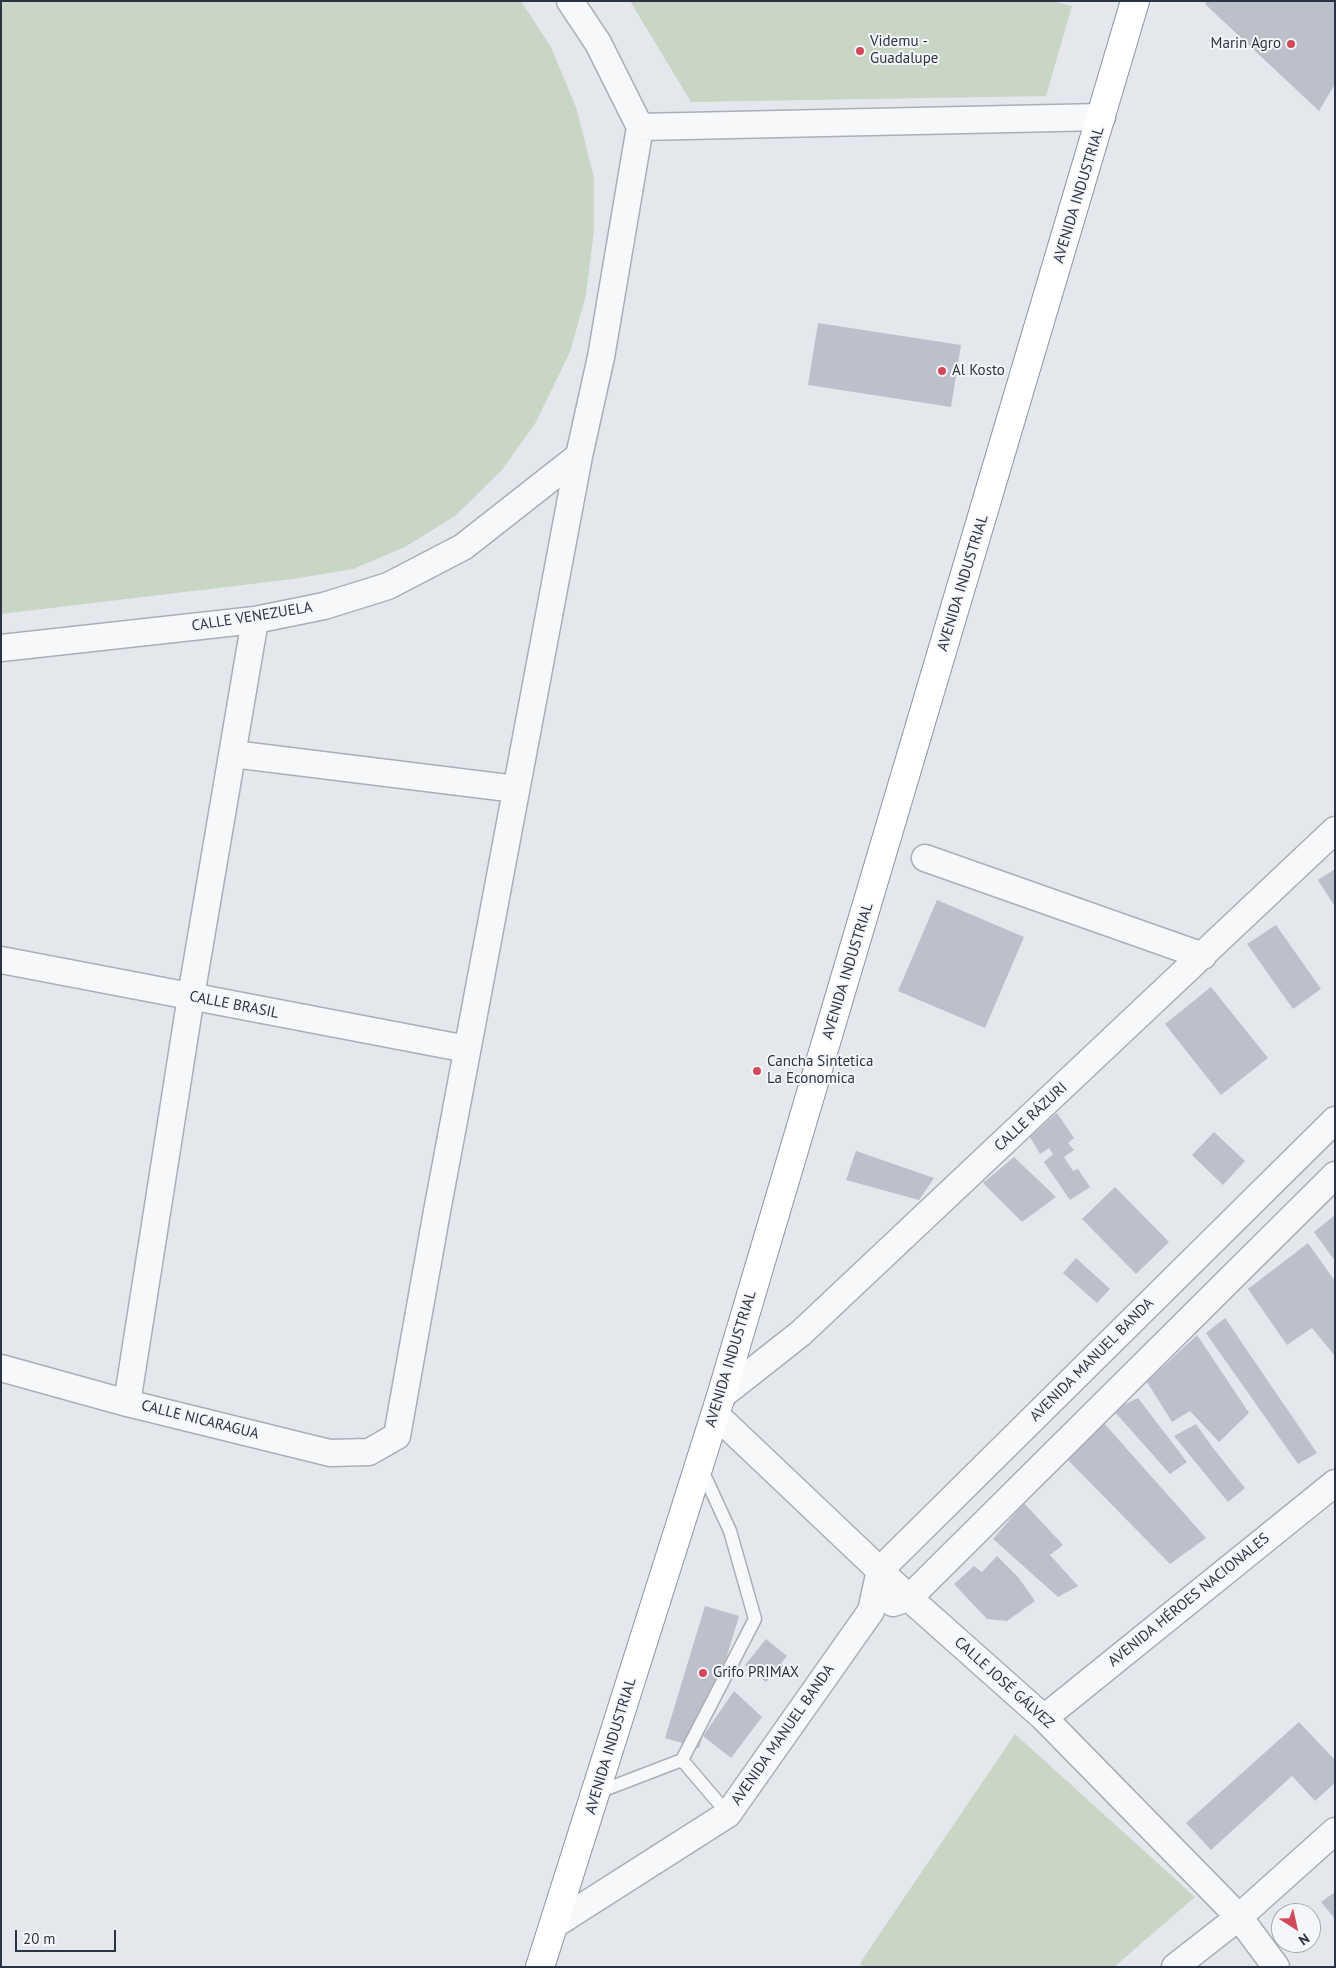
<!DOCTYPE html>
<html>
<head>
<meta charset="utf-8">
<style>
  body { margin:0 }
  #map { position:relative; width:1336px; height:1968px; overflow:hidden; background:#e4e7ec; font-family:"PT Sans",sans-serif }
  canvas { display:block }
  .frame { position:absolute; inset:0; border:2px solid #2b3445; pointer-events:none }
  .north { position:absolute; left:1271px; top:1903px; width:50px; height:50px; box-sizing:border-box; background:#f4f6f9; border:1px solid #a4a8b1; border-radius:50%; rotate:145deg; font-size:14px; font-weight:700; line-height:20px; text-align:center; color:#2b3445 }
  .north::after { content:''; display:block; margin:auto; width:18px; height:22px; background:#d1495b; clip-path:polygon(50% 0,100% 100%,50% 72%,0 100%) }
  .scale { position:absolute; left:15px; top:1930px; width:101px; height:22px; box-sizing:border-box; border:2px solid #2b3445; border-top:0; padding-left:6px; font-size:15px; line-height:18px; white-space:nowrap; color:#2b3445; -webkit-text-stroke:4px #f4f6f9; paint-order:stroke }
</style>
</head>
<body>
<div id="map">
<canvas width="1336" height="1968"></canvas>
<div class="frame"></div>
<div class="north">N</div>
<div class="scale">20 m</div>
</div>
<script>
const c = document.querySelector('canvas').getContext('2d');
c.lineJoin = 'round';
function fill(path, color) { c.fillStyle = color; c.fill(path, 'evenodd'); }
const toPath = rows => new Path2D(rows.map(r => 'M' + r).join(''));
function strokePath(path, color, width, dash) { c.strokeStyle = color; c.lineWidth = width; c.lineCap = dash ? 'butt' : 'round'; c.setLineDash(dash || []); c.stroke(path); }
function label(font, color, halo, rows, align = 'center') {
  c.font = font + ' "PT Sans",sans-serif'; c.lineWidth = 4; c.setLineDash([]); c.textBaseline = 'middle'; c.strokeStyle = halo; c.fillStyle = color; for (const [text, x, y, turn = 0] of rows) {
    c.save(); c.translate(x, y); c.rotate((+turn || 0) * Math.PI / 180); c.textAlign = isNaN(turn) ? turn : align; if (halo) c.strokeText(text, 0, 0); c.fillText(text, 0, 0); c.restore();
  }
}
const green = toPath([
  [1,1,521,1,551,47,577,110,594,178,594,231,586,295,570,352,536,422,502,470,455,516,405,547,353,569,293,579,1,614],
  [630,1,1052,1,1072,6,1046,96,691,102],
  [1015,1734,1195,1897,1114,1967,862,1967,860,1963]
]);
const building = toPath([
  [1206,1,1335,1,1335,84,1319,111,1205,4],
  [818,323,961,345,951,407,808,385],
  [1335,869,1335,907,1318,880],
  [937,900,1024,937,985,1028,898,991],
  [1276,925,1321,989,1293,1009,1247,944],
  [1211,987,1268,1058,1221,1095,1165,1024],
  [1057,1113,1074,1138,1068,1143,1074,1150,1064,1157,1073,1171,1078,1169,1090,1187,1070,1200,1044,1162,1053,1154,1049,1148,1040,1154,1030,1137],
  [1214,1132,1245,1161,1223,1185,1192,1155],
  [856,1151,934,1178,919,1200,846,1180],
  [1014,1157,1056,1197,1022,1222,983,1183],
  [1115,1187,1169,1242,1136,1274,1082,1219],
  [1335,1215,1335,1261,1314,1232],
  [1308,1243,1335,1281,1335,1356,1312,1328,1287,1345,1248,1289],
  [1076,1258,1110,1289,1097,1303,1063,1273],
  [1225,1318,1317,1453,1298,1464,1206,1333],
  [1197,1335,1249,1413,1219,1442,1190,1411,1172,1422,1147,1382],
  [1138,1398,1187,1462,1170,1474,1113,1410],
  [1102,1421,1206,1538,1170,1564,1066,1458],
  [1196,1424,1213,1448,1245,1488,1228,1502,1174,1436],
  [1024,1503,1063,1545,1050,1555,1078,1586,1058,1597,993,1539],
  [997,1556,1018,1577,1035,1601,1007,1621,987,1619,954,1584,974,1566,982,1572],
  [705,1606,739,1616,699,1748,665,1738],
  [766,1639,787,1656,766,1682,745,1665],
  [734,1691,762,1717,731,1758,703,1736],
  [1299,1722,1335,1760,1335,1783,1315,1801,1292,1776,1211,1850,1186,1823],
  [1335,1892,1335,1919,1321,1902]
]);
const service = toPath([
  [682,1760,728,1814],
  [596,1793,682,1760,755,1619,730,1531,701,1468]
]);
const minor = toPath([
  [640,127,1102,117],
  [1,648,255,620,324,606,388,586,463,547,579,456],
  [233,754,516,789],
  [925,858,1203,956],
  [1,960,467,1049],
  [1,1368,127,1403,330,1453,369,1452,397,1436,437,1211,579,456,601,357,640,127,598,43,570,1],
  [721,1396,801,1333,1335,830],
  [127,1403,191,996,255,620],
  [715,1414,909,1598,1044,1718,1239,1917,1276,1967],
  [893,1603,909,1598,1335,1175],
  [1044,1718,1335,1483],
  [554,1925,728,1814,871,1611,880,1570,1335,1120],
  [1175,1967,1239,1917,1335,1831]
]);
const trunk = toPath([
  [540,1967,721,1396,1135,1]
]);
const markers = [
  [1291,44,5,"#d1495b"],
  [860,51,5,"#d1495b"],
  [942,371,5,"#d1495b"],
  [757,1071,5,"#d1495b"],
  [703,1673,5,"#d1495b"]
];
const poiNames = [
  ["Videmu -",870,42],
  ["Guadalupe",870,59],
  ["Marin Agro",1281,44,"right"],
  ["Al Kosto",952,371],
  ["Cancha Sintetica",767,1062],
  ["La Economica",767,1079],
  ["Grifo PRIMAX",713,1673]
];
const streetNames = [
  ["AVENIDA INDUSTRIAL",1079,195,-73],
  ["AVENIDA INDUSTRIAL",963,583,-73],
  ["CALLE VENEZUELA",252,617,-9],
  ["AVENIDA INDUSTRIAL",848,971,-73],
  ["CALLE BRASIL",234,1005,11],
  ["CALLE RÁZURI",1031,1117,-43],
  ["AVENIDA INDUSTRIAL",731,1359,-73],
  ["AVENIDA MANUEL BANDA",1092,1360,-45],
  ["CALLE NICARAGUA",200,1420,14],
  ["AVENIDA HÉROES NACIONALES",1189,1600,-39],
  ["CALLE JOSÉ GÁLVEZ",1004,1683,42],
  ["AVENIDA MANUEL BANDA",783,1735,-55],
  ["AVENIDA INDUSTRIAL",611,1746,-73]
];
fill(green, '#c9d6c5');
fill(building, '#bbc0ca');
strokePath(service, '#a9aeb7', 15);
strokePath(minor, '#a9aeb7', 29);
strokePath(trunk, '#8b94a3', 30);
strokePath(service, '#f7f8fa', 12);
strokePath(minor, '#f7f8fa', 26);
strokePath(trunk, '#fff', 28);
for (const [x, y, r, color] of markers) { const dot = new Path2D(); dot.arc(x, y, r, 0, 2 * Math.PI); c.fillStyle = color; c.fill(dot); strokePath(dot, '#f4f6f9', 2); }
label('15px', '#2b3445', '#f4f6f9', poiNames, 'left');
label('15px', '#2b3445', '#f4f6f9', streetNames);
</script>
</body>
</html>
